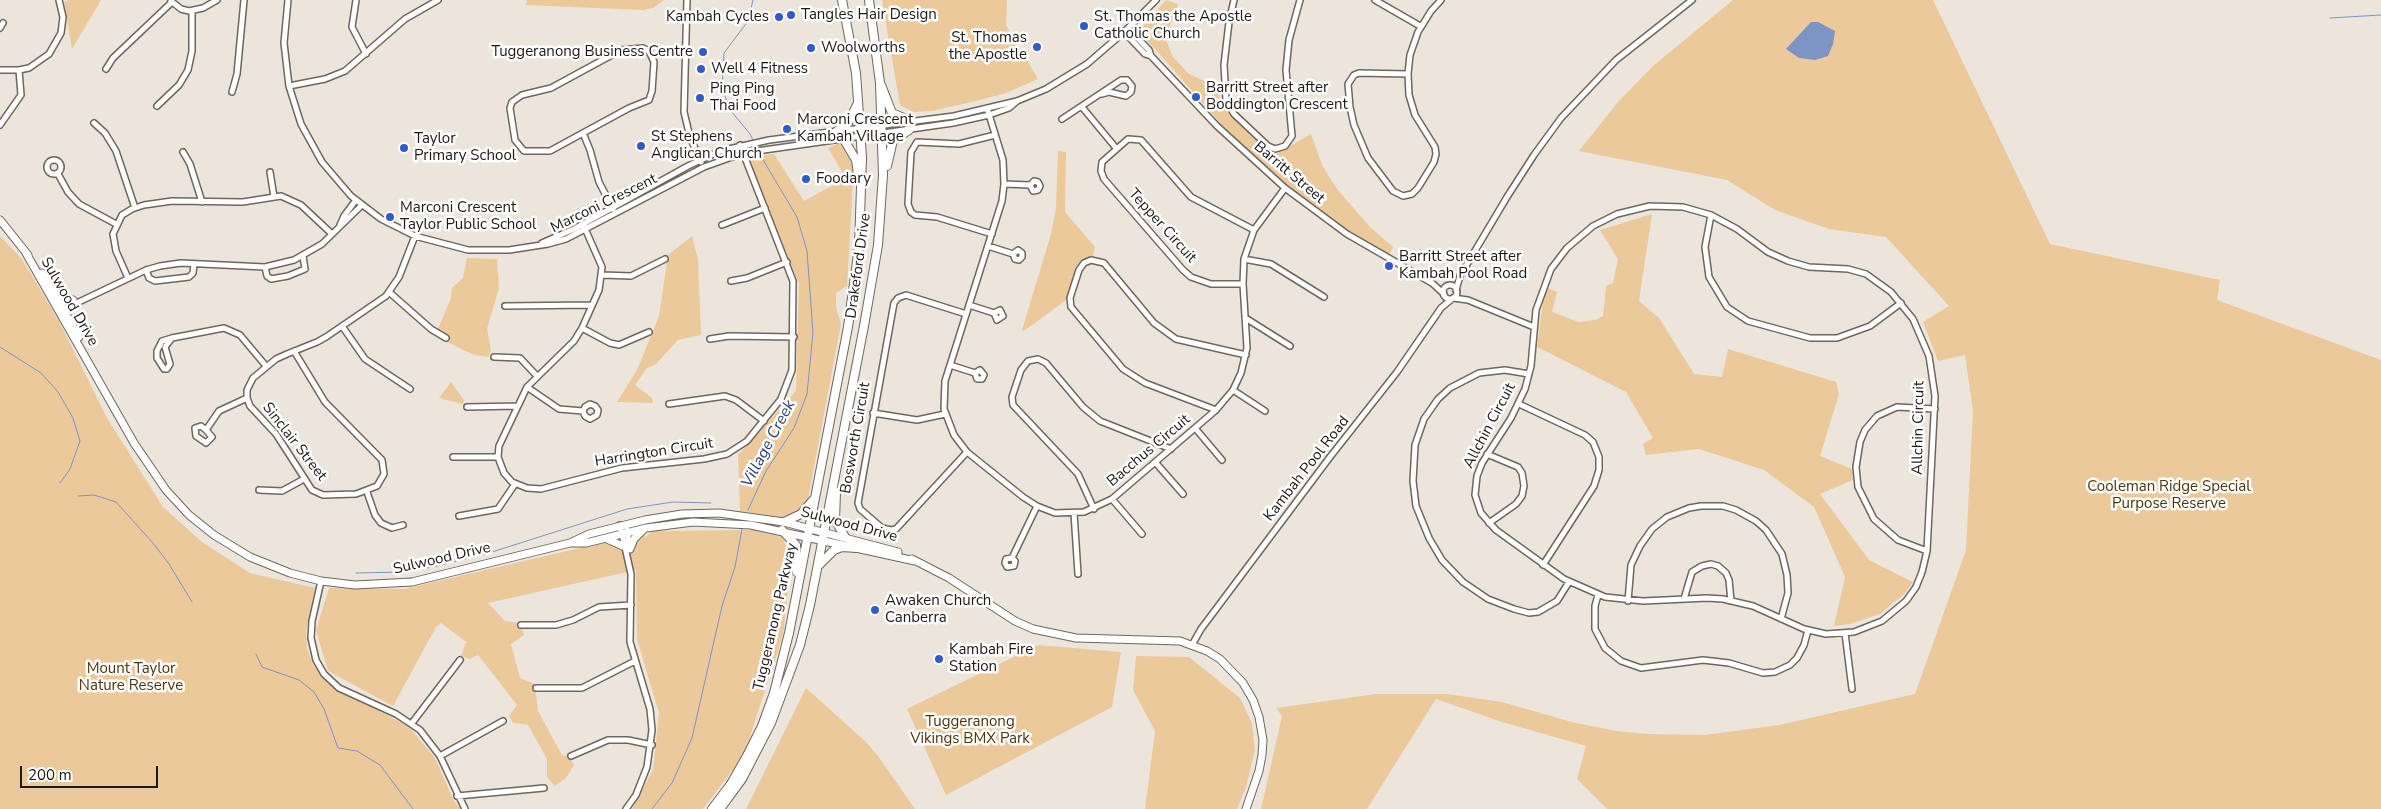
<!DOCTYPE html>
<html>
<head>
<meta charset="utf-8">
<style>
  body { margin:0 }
  #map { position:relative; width:2381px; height:809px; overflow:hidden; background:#ece5db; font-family:"Nunito Sans",sans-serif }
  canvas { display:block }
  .scale { position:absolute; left:20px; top:766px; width:138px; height:22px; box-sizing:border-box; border:2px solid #1c1916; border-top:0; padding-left:6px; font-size:15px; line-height:18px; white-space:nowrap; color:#1c1916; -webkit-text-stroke:4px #fff; paint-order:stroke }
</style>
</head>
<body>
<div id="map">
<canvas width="2381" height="809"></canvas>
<div class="scale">200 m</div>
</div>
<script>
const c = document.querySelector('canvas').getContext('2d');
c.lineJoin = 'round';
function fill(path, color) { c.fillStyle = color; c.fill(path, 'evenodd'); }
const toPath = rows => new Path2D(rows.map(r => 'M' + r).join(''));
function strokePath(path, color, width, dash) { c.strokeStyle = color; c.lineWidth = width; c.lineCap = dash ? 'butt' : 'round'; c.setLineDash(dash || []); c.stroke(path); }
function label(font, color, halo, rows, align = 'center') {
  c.font = font + ' "Nunito Sans",sans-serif'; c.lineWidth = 5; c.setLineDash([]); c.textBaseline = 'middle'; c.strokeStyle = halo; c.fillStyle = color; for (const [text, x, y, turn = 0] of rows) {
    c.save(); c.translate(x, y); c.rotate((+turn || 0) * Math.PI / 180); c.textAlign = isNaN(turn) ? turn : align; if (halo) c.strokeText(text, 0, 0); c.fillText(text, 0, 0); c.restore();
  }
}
const green = toPath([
  [69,0,101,0,72,49,64,2],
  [527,0,664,0,653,8,643,10,526,5],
  [882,0,1007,0,1006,25,1038,79,1006,93,972,102,932,111,913,112,900,105],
  [1166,0,1178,4,1165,38,1173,57,1189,74,1209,83,1218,90,1221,103,1227,111,1268,150,1283,150,1311,134,1322,165,1337,189,1370,227,1393,247,1388,257,1342,228,1286,186,1246,152,1139,31],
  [1733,0,1933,0,2050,244,2220,280,2217,300,2381,360,2381,809,1607,809,1577,779,1586,746,1502,722,1436,699,1367,809,1261,809,1282,716,1276,708,1376,694,1447,694,1502,702,1572,722,1616,731,1646,734,1705,735,1779,725,1915,694,1966,550,1973,411,1965,355,1938,361,1923,322,1949,306,1886,237,1829,229,1775,210,1727,180,1579,151,1618,102,1653,66],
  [843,141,854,165,847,286,836,293,836,307,841,324,808,499,801,511,785,518,740,511,738,455,796,391,799,284,750,162,752,159,763,155,774,154,804,201,839,182,837,179,844,175,828,148],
  [1058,151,1066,152,1065,212,1095,247,1093,258,1078,264,1066,300,1024,331,1022,330,1051,234,1056,208],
  [1652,214,1639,301,1659,318,1694,374,1722,377,1728,349,1836,382,1839,394,1820,456,1852,469,1853,480,1820,494,1869,560,1913,582,1904,594,1880,614,1850,624,1834,626,1845,577,1814,507,1764,470,1699,449,1646,455,1643,444,1653,438,1626,392,1537,347,1545,287,1557,292,1552,312,1579,322,1595,320,1603,316,1606,286,1613,283,1618,259,1600,230],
  [0,236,22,259,59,321,107,418,163,507,202,542,250,573,315,588,306,631,307,648,313,664,323,677,339,689,409,727,435,758,454,801,461,809,0,809],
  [692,236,698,259,701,335,678,340,655,365,647,368,635,385,652,398,653,403,617,402,637,370,659,316,668,255],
  [467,258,497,259,499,288,487,329,491,351,488,357,474,355,447,342,438,329,451,298,452,288,463,278],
  [451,382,464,400,463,404,439,398],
  [755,530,783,537,791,565,783,635,744,755,703,809,632,809,653,770,659,713,637,639,636,570,488,603,505,621,521,623,524,635,511,644,520,678,535,684,538,711,562,755,568,756,574,765,566,778,555,786,547,777,547,759,528,725,513,723,509,716,517,705,478,655,470,659,461,656,466,642,441,623,436,627,393,706,328,671,316,630,329,588,404,589,644,533,645,538,652,531],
  [1038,645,1121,652,1112,707,946,795,907,709],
  [1136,656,1189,657,1240,698,1252,723,1255,750,1246,787,1237,809,1145,809,1155,731,1133,690],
  [806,688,866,742,878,756,915,809,746,809]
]);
const water = toPath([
  [1811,22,1818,22,1835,31,1833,44,1828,56,1815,60,1799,58,1786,49]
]);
const stream = toPath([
  [753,0,748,21,724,53,722,89,731,111,750,134,754,142],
  [2330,18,2381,15],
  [0,347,41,373,58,392,73,418,80,441,70,469,60,483],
  [78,496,94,495,116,502,153,543,169,564,192,602],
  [748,510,766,471,794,428,807,394,813,333,807,251,797,217,759,153],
  [356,573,403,572,433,567,492,552,627,509,673,502,711,503],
  [256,654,262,667,299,680,314,692,324,709,338,748,357,751,380,765,413,809],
  [652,809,672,783,692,738,722,606,735,567,742,529]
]);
const minor = toPath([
  [288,0,284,43,289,86,301,124,322,162,351,196,381,219,415,236,468,250,509,250,548,244,566,239,704,167,743,153,953,123,989,115,1009,108,1017,101],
  [356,0,352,27,366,54],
  [687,0,684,112,690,137,701,162],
  [1234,0,1229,22,1224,65,1226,100,1234,114,1268,146,1275,149,1285,146,1292,136,1286,70,1289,40,1300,0],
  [1375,0,1420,26],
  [171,1,181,9,189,11,203,8,217,0],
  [0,28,3,23],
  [1128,28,1149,50,1151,56,1217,126,1285,188,1347,234,1432,283,1444,294],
  [1124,32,1145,54,1151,56],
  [106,69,113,58,172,2],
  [0,70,19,70,29,68,49,54,61,33,63,17,59,0],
  [1408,74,1409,95,1415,115,1435,147,1436,154,1434,162,1418,188,1412,194,1403,196,1393,191,1368,158,1354,125,1350,107,1348,84,1354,75,1359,73,1408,74,1410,55,1418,32,1431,11,1441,0],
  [289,86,325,79,345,71,405,19,438,0],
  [232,92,237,74,244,0],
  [157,106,179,85,188,70,192,51,192,11],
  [1082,107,1116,148],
  [987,108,1003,160,1004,184,1002,201,945,381,944,409,954,435,967,452,1023,497,1037,506,1055,513,1084,512,1112,499,1216,410,1233,390,1241,373,1247,348,1243,284,1244,259,1254,230,1285,188],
  [1062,119,1121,80,1127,80,1132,86,1131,92,1126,96,1109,92,1102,94],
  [94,123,105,133,116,151,135,208],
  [0,125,21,95,19,70],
  [583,133,629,108,649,100,652,91,654,62,649,51,643,48,621,50,551,88,522,95,512,102,510,108,515,140,524,151,550,151,583,133,590,150,599,182,613,209],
  [183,152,190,164,202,202],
  '47 167a7 7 0 1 1 14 0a7 7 0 1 1-14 0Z',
  [270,172,274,197],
  [58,174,68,192,79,204,116,224],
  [1004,184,1030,185,1034,181,1038,182,1040,186,1038,190,1033,191,1030,185],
  [1650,206,1683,207,1711,215,1737,229,1768,252,1788,261,1809,267,1848,269,1866,274,1891,292,1913,319,1929,356,1935,396,1927,551,1922,572,1916,587,1906,601,1882,621,1854,632,1826,634,1804,629,1753,606,1723,599,1707,598,1643,601,1605,597,1564,579,1496,530,1481,513,1475,495,1477,476,1482,463,1511,418,1525,389,1531,366,1536,310,1551,269,1567,248,1593,226,1617,214,1650,206],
  [1711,215,1705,247,1709,277,1727,307,1748,321,1810,338,1837,338,1870,326,1901,303],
  [583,224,602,267,599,290,582,328,574,341,527,387,499,446,498,457,504,473,512,482,527,488,541,489,622,468,704,459,727,454,747,441,781,399,792,370,793,281,740,145],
  [340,225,344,216,356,200],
  [722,225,765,208],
  [992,234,937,217,915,215,911,212,908,204,911,152,917,142,959,144,995,135],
  [542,243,574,229,688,166,720,151,769,140,954,116,1017,101,1046,89,1087,64,1124,32,1156,0],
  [988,246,1013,254,1018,250,1022,253,1022,257,1019,260,1015,259,1013,254],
  [1244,259,1271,264,1324,297],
  [265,267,267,276,271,279,288,276,305,269,303,256],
  [146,270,149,278,155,281,189,277,193,273,194,264],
  [603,275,631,276,665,259],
  [128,278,116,251,113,234,122,215,132,209,144,205,172,201,243,202,281,196,301,205,332,234],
  [731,281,747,278,787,262],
  [1243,284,1211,284,1191,277,1183,270,1104,179,1101,171,1102,162,1128,139,1141,140,1191,197,1254,230],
  '1443 292a7 7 0 1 1 14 0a7 7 0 1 1-14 0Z',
  [1456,290,1460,276,1507,197,1534,155,1561,118,1616,60,1692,0],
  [389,292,431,329,446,338],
  [1453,298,1468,300,1534,327],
  [969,305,994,313,1000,310,1003,316,997,320,994,313],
  [505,306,592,305],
  [62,310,146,270,160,266,181,263,265,267,294,260,322,244,362,205],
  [966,314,906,295,898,298,894,303,858,503,860,509,882,528,891,530,896,529,967,452],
  [1247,319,1290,346],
  [342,326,365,359,410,389],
  [582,328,610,343,619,345,649,332],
  [172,338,165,347,170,364,167,369,164,369,157,358,157,351,162,341,172,338,224,328,240,335,266,366],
  [710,339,729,336,794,337],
  [294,351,325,402,382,460,384,474,377,486,356,494,323,495,312,490,276,434,250,406,247,398,247,390,253,378,276,359,287,354,317,342,326,337,386,296,399,277,415,236],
  [494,357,520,358,537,376],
  [950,365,975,373,980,370,984,375,982,379,977,379,975,373],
  [1529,374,1505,370,1479,373,1450,388,1438,399,1424,419,1415,445,1413,481,1416,506,1429,538,1442,560,1463,582,1488,599,1514,609,1529,613,1538,612,1557,601,1569,582],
  [527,387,559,409,583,411,585,416,590,419,597,415,598,410,595,406,590,404,585,407,583,411],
  [1233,390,1265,411],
  [669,404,725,396,736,400,764,421],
  [1519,404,1585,435,1593,442,1599,457,1599,470,1594,486,1543,565],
  [467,407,517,406],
  [1216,410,1145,383,1123,369,1071,307,1070,298,1079,270,1084,263,1091,260,1104,263,1154,323,1176,339,1246,355],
  [873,413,917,420,945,414],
  [1195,428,1222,460],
  [206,430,212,437,206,443,196,436,195,428,201,426,206,430,219,411,247,398],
  [1487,454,1518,467,1522,473,1524,486,1522,496,1516,504,1489,523],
  [453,457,498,457],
  [1155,462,1183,494],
  [259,490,282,491,304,479],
  [367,492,375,515,381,523,392,528,403,525],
  [1112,499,1142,534],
  [1094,509,1078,474,1013,405,1012,397,1021,370,1028,361,1038,359,1046,363,1083,407,1100,421,1171,449],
  [1074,513,1078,574],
  [459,516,498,509,515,484],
  [620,525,631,574,630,642,650,709,652,730,647,767,636,795,626,809],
  [627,530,630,549],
  [1927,551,1898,540,1874,519,1858,487,1856,467,1860,442,1865,430,1877,416,1897,407,1935,409],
  [1012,558,1006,559,1005,563,1007,567,1014,566,1015,561,1012,558,1037,506],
  [321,581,312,621,311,638,316,660,324,674,339,688,396,714,420,730,440,756,465,809],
  [1598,595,1595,606,1595,629,1605,648,1621,661,1641,668,1703,660,1729,663,1763,673,1775,672,1790,665,1797,658,1804,645,1808,630],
  [1684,599,1692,572,1702,566,1711,564,1718,566,1726,573,1729,580,1731,601],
  [1628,601,1631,565,1640,546,1652,529,1667,517,1689,508,1701,506,1723,506,1736,510,1756,521,1766,530,1782,554,1787,575,1788,593,1781,619],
  [521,625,556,625,573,620,599,607,631,605],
  [1845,633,1852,689],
  [1192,645,1201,629,1330,457,1397,372,1441,308,1453,298],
  [536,688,582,688,635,661],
  [412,723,460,660],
  [440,756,503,721],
  [571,756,608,740,628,740,652,745],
  [457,796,544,788]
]);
const major = toPath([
  [0,220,28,255],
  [26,253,134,443,166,490,189,515,214,535,250,557,290,573,321,581,355,585,412,582,570,543,586,543,646,528,693,522,751,525,915,561],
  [42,273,79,337],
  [57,293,73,300],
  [607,539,625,547],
  [572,542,589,534,645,520,682,514,719,513,784,522,898,552],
  [630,549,634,539,644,529],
  [912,559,949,578,1015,621,1033,629,1076,638,1180,641,1207,651,1220,659,1243,683,1253,700,1259,717,1263,740,1262,755,1259,771,1246,809]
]);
const highway = toPath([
  [881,85,892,113,911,121],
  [837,131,848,123,858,103],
  [843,138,856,160,858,174],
  [887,166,893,140,909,130],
  [836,492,835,520,845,537],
  [784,522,801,514,814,499],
  [782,530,796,545,797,572],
  [819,565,834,550,842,547,857,548],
  [712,809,731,784,748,754,762,726,774,693,789,633,848,327,859,247,862,157,856,73,842,0],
  [720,809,742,779,771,723,800,645,810,605,864,326,878,245,883,175,880,83,869,0]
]);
const markers = [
  [791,15,5,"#325bca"],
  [779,17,5,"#325bca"],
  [1084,26,5,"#325bca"],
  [1037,47,5,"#325bca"],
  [811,48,5,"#325bca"],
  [703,52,5,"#325bca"],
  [701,69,5,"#325bca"],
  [1196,97,5,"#325bca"],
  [700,98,5,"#325bca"],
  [787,129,5,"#325bca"],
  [641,146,5,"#325bca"],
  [404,148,5,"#325bca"],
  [806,179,5,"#325bca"],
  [390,217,5,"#325bca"],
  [1389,266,5,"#325bca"],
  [875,610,5,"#325bca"],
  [939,659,5,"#325bca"]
];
const poiNames = [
  ["Tangles Hair Design",801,15],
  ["Kambah Cycles",769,17,"right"],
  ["St. Thomas the Apostle",1094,17],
  ["Catholic Church",1094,34],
  ["St. Thomas",1027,38,"right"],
  ["the Apostle",1027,55,"right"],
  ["Woolworths",821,48],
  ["Tuggeranong Business Centre",693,52,"right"],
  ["Well 4 Fitness",711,69],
  ["Barritt Street after",1206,88],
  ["Boddington Crescent",1206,105],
  ["Ping Ping",710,89],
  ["Thai Food",710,106],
  ["Marconi Crescent",797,120],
  ["Kambah Village",797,137],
  ["St Stephens",651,137],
  ["Anglican Church",651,154],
  ["Taylor",414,139],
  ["Primary School",414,156],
  ["Foodary",816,179],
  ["Marconi Crescent",400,208],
  ["Taylor Public School",400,225],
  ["Barritt Street after",1399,257],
  ["Kambah Pool Road",1399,274],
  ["Awaken Church",885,601],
  ["Canberra",885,618],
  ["Kambah Fire",949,650],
  ["Station",949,667]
];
const streetNames = [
  ["Barritt Street",1289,173,40],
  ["Marconi Crescent",604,204,-26],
  ["Tepper Circuit",1162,226,48],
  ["Drakeford Drive",859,266,-82],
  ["Sulwood Drive",69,302,60],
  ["Allchin Circuit",1490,426,-62],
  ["Allchin Circuit",1919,428,-89],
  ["Bosworth Circuit",856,438,-80],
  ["Sinclair Street",294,442,52],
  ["Bacchus Circuit",1149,451,-40],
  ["Harrington Circuit",654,453,-9],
  ["Kambah Pool Road",1307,469,-52],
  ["Sulwood Drive",849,525,15],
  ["Sulwood Drive",442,559,-13],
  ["Tuggeranong Parkway",776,617,-77]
];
const parkNames = [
  ["Cooleman Ridge Special",2169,487],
  ["Purpose Reserve",2169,504],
  ["Mount Taylor",131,669],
  ["Nature Reserve",131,686],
  ["Tuggeranong",970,722],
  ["Vikings BMX Park",970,739]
];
const waterNames = [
  ["Village Creek",769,444,-62]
];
fill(green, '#ecc99b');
fill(water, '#7d94c5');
strokePath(stream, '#7d94c5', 1);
strokePath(minor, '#6d675e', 8);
strokePath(major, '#6d675e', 9);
strokePath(highway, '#6d675e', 10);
strokePath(minor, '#fff', 5);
strokePath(major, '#fff', 7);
strokePath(highway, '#fff', 8);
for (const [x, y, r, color] of markers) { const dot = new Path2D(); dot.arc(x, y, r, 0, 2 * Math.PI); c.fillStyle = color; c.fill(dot); strokePath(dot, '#fff', 2); }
label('15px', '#1c1916', '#fff', poiNames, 'left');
label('15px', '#1c1916', '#fff', streetNames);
label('15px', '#4d340b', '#fff', parkNames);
label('italic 16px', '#28407e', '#fff', waterNames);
</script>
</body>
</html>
